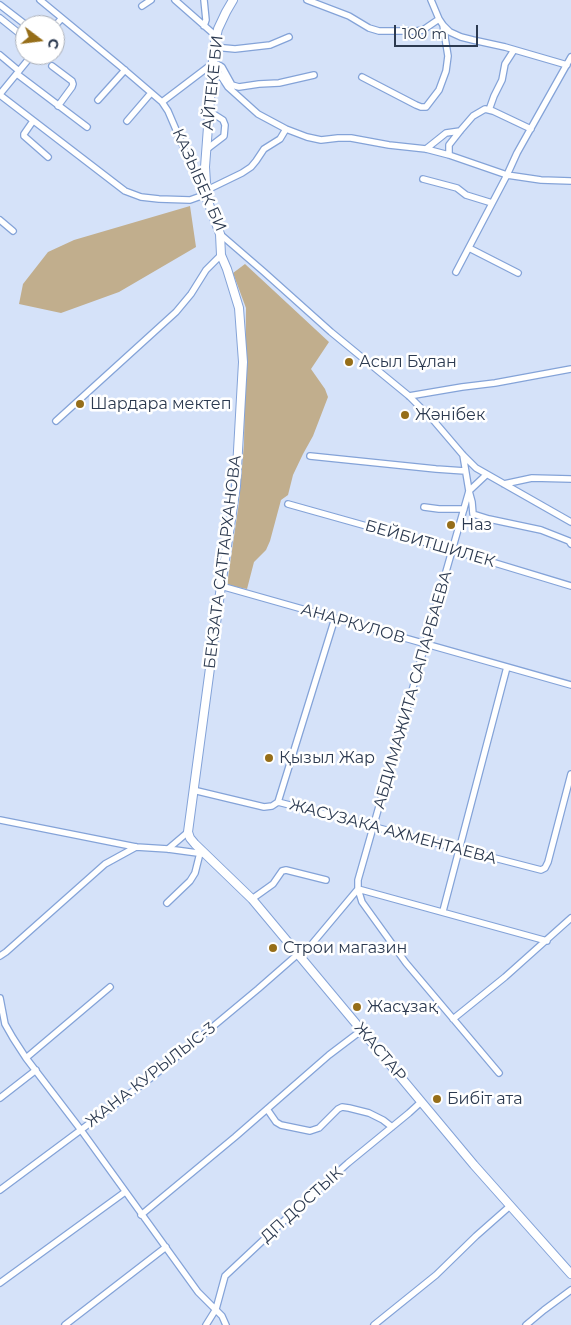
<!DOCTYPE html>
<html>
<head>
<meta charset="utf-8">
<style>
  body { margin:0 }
  #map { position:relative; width:571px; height:1325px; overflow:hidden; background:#d5e2f9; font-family:Montserrat,sans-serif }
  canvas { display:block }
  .north { position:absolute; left:15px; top:15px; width:50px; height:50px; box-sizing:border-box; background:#fff; border:1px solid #abb0b9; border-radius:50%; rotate:105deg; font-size:14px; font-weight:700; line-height:20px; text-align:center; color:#2c3a50 }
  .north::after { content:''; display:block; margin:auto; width:18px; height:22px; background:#966e19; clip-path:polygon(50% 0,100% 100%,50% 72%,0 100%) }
  .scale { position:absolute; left:394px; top:25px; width:84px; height:22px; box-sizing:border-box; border:2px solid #2c3a50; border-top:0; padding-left:6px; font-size:15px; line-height:18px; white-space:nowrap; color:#2c3a50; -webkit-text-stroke:4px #fff; paint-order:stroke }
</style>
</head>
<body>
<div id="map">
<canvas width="571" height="1325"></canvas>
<div class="north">С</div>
<div class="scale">100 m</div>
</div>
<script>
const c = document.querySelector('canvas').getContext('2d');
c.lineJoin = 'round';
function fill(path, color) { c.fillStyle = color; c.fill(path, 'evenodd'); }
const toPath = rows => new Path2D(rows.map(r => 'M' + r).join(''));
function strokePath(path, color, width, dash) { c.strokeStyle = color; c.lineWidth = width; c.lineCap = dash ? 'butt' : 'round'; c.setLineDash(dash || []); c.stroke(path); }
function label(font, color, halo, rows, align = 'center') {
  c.font = font + ' Montserrat,sans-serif'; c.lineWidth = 5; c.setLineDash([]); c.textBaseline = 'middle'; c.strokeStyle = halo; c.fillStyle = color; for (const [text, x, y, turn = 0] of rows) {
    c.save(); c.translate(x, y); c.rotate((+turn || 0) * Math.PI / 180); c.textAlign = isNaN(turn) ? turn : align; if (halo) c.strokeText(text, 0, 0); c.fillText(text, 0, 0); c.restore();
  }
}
const green = toPath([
  [190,206,196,247,119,292,61,313,19,304,23,284,48,252,74,240],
  [245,264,329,342,311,369,325,389,328,397,313,436,303,454,293,475,288,495,281,500,270,541,266,550,254,562,247,589,227,585,239,502,244,444,246,308,233,273]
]);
const minor = toPath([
  [175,0,216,36],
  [204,0,206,20,204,26],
  [307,0,349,16,369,28,379,31,416,31,423,30,439,19],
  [431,0,439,19,443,25,450,32,461,37,473,40,505,47,567,65],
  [0,5,26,25],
  [142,6,151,0],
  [0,18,25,38],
  [55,26,61,19],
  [214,47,235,49,270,45,289,37],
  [0,55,19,71],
  [213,64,228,87,258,114,286,129,307,137,321,140,338,138,351,138,389,145,426,149,449,155,507,175,541,180,571,181],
  [52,66,72,81,73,84,72,87,58,106],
  [17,74,87,127],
  [362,77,416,105,421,107,426,107,439,90,446,71,448,56,443,25],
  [0,94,32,55],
  [0,95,125,191,141,197,159,199,190,200,204,195,168,111,162,102,120,66,40,0],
  [98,100,125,70],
  [162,102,212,64,217,64,222,67,232,85,239,87,259,84,279,83,314,75],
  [489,110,494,96,502,80,505,64,514,50],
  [33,121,24,134,24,136,48,157],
  [127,121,151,93],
  [207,149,224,136,225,125,223,120,209,111],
  [426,149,446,133,460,131],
  [449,155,449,145,460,131,473,116,485,109,493,111,531,129],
  [423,179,457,188,466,195,492,203],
  [207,190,242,173,251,167,256,161,264,149,280,139,286,129],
  [0,220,13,231],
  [220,234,264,272,331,332,409,396,434,421,463,455,476,468,571,522],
  [469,248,518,273],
  [456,272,507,175,517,153,571,57],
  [409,396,462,387,495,383,571,369],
  [56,421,176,312,191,294,206,270,221,255],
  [463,455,469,491,472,502,473,514,489,519,541,530,569,541,571,544],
  [310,456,436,469,465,471],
  [504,484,532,478,571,479],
  [469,491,358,880,358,889,362,902,406,963,499,1073],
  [469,491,486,475],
  [288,504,452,550,571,586],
  [424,507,439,509,464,509],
  [221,586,571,685],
  [193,790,264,807,272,806,278,802],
  [278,802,541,870,545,868,548,862,571,774],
  [278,802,335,618],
  [0,820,136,847,168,849,205,854],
  [168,849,188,832],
  [358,889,547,941],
  [252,899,273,884,282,871,286,870,326,880],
  [167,903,190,881,195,873,200,853],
  [443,911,507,667],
  [0,956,6,952,105,864,136,847],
  [301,957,358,889],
  [0,998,5,1024,13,1038,26,1058,81,1130,198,1292,222,1316,226,1325],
  [453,1019,505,977,571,918],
  [26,1058,110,987],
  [0,1098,36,1070],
  [267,1109,276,1122,281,1125,310,1131,319,1128,338,1109,342,1107,349,1108,369,1113,383,1120,392,1127],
  [0,1190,156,1074,258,989,298,954],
  [141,1215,235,1137,329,1055,362,1030],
  [0,1283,125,1192],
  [65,1325,166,1247],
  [206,1325,216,1309,225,1276,289,1216,348,1163,409,1113,421,1102],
  [374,1325,436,1275,476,1236,510,1206],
  [526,1325,544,1310,571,1290]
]);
const tertiary = toPath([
  [204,195,207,199,220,234,221,255,227,269,239,308,243,362,236,486,221,586,188,832,190,838,195,844,252,899,474,1165,571,1274],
  [207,199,205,167,214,47,218,29,226,12,233,0]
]);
const markers = [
  [349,362,5,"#966e19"],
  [80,404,5,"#966e19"],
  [405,415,5,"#966e19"],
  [451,525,5,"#966e19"],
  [269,758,5,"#966e19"],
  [273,948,5,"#966e19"],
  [357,1007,5,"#966e19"],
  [437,1099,5,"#966e19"]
];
const streetNames = [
  ["АЙТЕКЕ БИ",213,83,-84],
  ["КАЗЫБЕК БИ",199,180,66],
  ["БЕЙБИТШИЛЕК",430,544,16],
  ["БЕКЗАТА САТТАРХАНОВА",223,562,-83],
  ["АНАРКУЛОВ",353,624,16],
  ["АБДИМАЖИТА САПАРБАЕВА",413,690,-74],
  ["ЖАСУЗАКА АХМЕНТАЕВА",393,832,15],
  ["ЖАСТАР",380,1052,50],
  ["ЖАНА КУРЫЛЫС-3",151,1075,-38],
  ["ДП ДОСТЫК",302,1205,-42]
];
const poiNames = [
  ["Асыл Бұлан",359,362],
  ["Шардара мектеп",90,404],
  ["Жәнібек",415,415],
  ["Наз",461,525],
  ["Қызыл Жар",279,758],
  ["Строи магазин",283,948],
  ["Жасұзақ",367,1007],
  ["Бибіт ата",447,1099]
];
fill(green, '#c1ae8d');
strokePath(minor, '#84a3d8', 8);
strokePath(tertiary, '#84a3d8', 10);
strokePath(minor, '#fff', 5.5);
strokePath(tertiary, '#fff', 8);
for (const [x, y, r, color] of markers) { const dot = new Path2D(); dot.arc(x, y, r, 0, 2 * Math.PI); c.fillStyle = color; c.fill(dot); strokePath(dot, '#fff', 2); }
label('16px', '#2c3a50', '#fff', streetNames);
label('16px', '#2c3a50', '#fff', poiNames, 'left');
</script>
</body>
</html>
